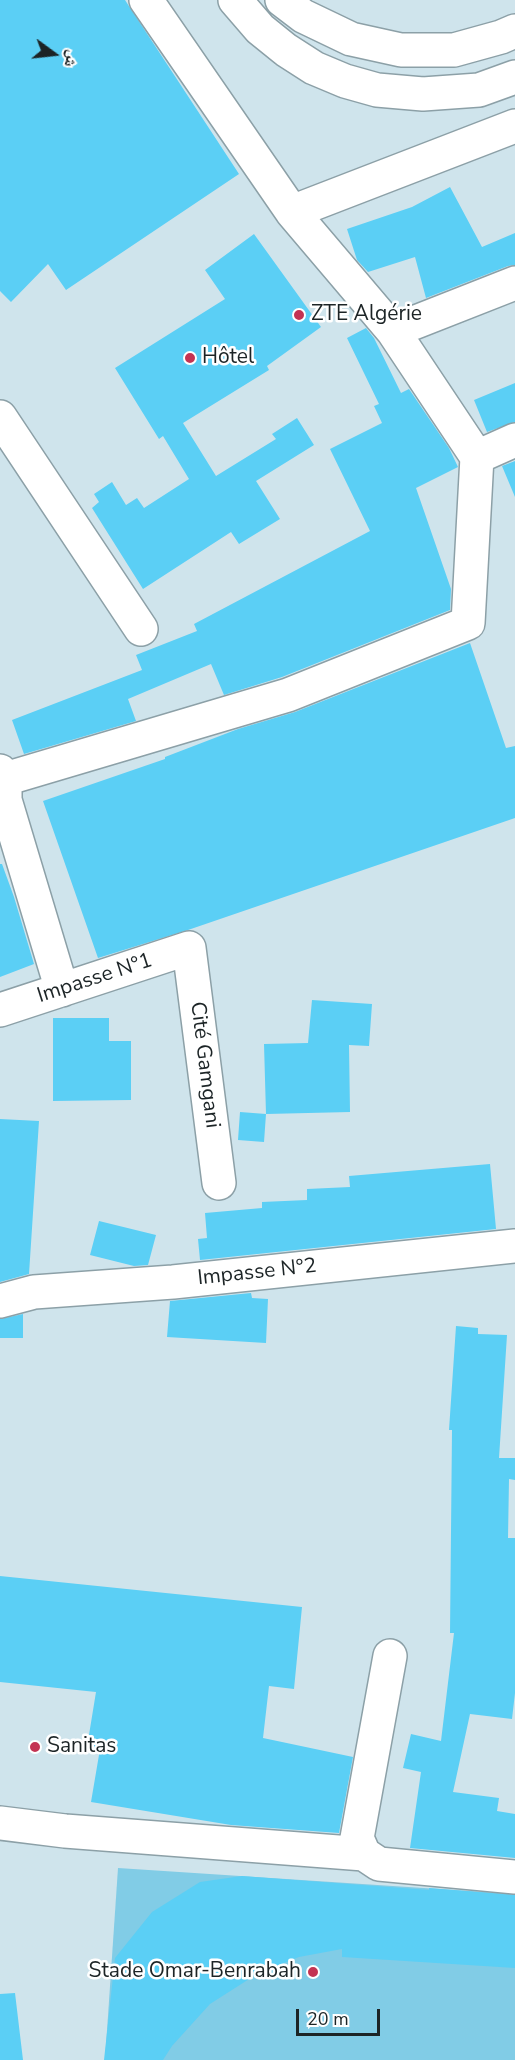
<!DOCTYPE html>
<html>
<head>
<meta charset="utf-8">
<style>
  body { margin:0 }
  #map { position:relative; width:515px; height:2060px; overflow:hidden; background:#cfe4ec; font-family:"Nunito Sans","Noto Naskh Arabic",sans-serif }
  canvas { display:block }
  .north { position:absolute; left:24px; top:24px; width:60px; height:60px; -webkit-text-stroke:4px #fff; paint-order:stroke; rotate:105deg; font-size:16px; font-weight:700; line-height:24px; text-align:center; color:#1c2426 }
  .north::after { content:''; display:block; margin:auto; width:21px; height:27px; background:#1c2426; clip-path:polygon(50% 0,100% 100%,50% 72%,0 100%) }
  .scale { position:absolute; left:296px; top:2009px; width:84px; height:27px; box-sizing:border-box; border:3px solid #1c2426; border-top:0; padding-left:8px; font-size:18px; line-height:21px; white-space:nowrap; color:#1c2426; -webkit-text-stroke:4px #fff; paint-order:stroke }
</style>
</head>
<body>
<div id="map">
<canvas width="515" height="2060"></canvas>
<div class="north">ش</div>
<div class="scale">20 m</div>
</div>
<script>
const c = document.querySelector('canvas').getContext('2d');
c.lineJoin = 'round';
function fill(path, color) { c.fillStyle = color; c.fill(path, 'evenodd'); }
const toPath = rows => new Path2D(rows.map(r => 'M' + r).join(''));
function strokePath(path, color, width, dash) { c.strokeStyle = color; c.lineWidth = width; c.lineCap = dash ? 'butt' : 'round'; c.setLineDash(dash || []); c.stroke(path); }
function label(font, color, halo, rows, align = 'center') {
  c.font = font + ' "Nunito Sans",sans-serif'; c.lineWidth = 5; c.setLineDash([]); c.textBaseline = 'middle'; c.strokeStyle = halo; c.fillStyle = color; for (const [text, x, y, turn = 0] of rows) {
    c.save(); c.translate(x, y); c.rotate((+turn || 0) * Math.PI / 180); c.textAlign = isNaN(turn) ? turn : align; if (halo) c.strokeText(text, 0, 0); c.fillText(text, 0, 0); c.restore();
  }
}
const green = toPath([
  [118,1868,515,1894,515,2060,105,2060]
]);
const building = toPath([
  [0,0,125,0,239,174,66,290,48,264,11,302,0,291],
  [450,187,482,247,515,233,515,265,508,266,426,298,415,257,368,272,357,260,347,229,412,207],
  [254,234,321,327,267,366,269,370,183,423,216,476,276,439,272,434,297,418,314,445,256,481,280,519,239,544,231,532,143,589,92,508,99,502,94,494,112,482,126,505,137,498,144,508,189,479,163,436,159,439,115,368,225,299,205,270],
  [366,328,374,338,401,393,409,389,449,448,458,467,416,488,451,589,450,610,282,677,224,695,211,664,128,699,136,721,24,754,12,720,142,670,136,655,197,631,194,624,370,531,330,449,382,423,374,406,379,404,347,338],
  [515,383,515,422,487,432,474,400],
  [515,461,515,497,502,466],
  [470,643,506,748,515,746,515,818,188,930,98,958,43,801,165,759,165,757,238,729,295,712],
  [0,864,2,864,14,897,34,964,0,977],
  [312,1000,372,1004,369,1046,349,1045,350,1112,266,1114,264,1142,238,1140,240,1112,266,1114,264,1044,308,1043],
  [53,1018,109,1018,109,1041,131,1041,131,1100,53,1101],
  [0,1119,39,1121,29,1274,0,1282],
  [490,1164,496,1229,200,1260,198,1239,207,1238,205,1213,262,1208,262,1202,307,1200,307,1189,350,1187,349,1176],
  [99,1221,156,1235,148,1265,134,1266,90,1255],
  [251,1293,252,1298,268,1299,266,1343,167,1337,170,1301],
  [23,1314,23,1338,0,1338,0,1319],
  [456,1326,478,1328,478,1334,507,1335,499,1458,515,1458,515,1480,509,1479,508,1538,515,1538,515,1693,512,1719,470,1714,453,1792,499,1798,497,1811,515,1814,515,1858,410,1848,421,1772,403,1768,411,1734,441,1741,454,1633,450,1633,452,1430,449,1430],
  [0,1576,302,1607,294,1689,269,1686,263,1738,353,1757,339,1833,231,1825,91,1802,100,1749,87,1747,96,1692,0,1682],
  [242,1876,429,1890,429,1888,515,1895,515,1968,342,1957,342,1949,299,1957,257,1974,210,2004,172,2046,163,2060,104,2060,115,1958,152,1912,200,1882],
  [15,1993,23,2060,0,2060,0,1994]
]);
const minor = toPath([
  [146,0,292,212,393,331,477,457,515,440],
  [292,212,515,126],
  [393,331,515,283],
  [0,417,141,629],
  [0,771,5,779,5,800,62,990],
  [5,779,288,695,468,623,477,457],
  [0,1010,189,948,219,1183],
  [0,1301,34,1292,173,1282,515,1246],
  [390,1656,357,1838,364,1854,379,1864,515,1877],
  [0,1823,65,1831,364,1854]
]);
const major = toPath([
  [235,0,260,29,286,50,314,68,345,81,377,90,423,94,479,90,515,77],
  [282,0,303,16,351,39,401,50,454,50,501,37,515,31]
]);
const markers = [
  [299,315,6,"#c33353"],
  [190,358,6,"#c33353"],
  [35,1747,6,"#c33353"],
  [313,1972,6,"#c33353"]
];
const poiNames = [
  ["ZTE Algérie",311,315],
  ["Hôtel",202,358],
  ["Sanitas",47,1747],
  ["Stade Omar-Benrabah",301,1972,"right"]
];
const streetNames = [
  ["Impasse N°1",95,979,-18],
  ["Cité Gamgani",204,1065,83],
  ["Impasse N°2",257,1273,-6]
];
fill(green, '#81cce6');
fill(building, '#5bcff5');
strokePath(minor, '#8ca0a7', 36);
strokePath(major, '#8ca0a7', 36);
strokePath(minor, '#fff', 33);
strokePath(major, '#fff', 33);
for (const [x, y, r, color] of markers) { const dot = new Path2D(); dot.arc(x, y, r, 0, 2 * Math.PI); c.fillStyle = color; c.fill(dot); strokePath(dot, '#fff', 2); }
label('21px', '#1c2426', '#fff', poiNames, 'left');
label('21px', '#1c2426', '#fff', streetNames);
</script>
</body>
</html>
